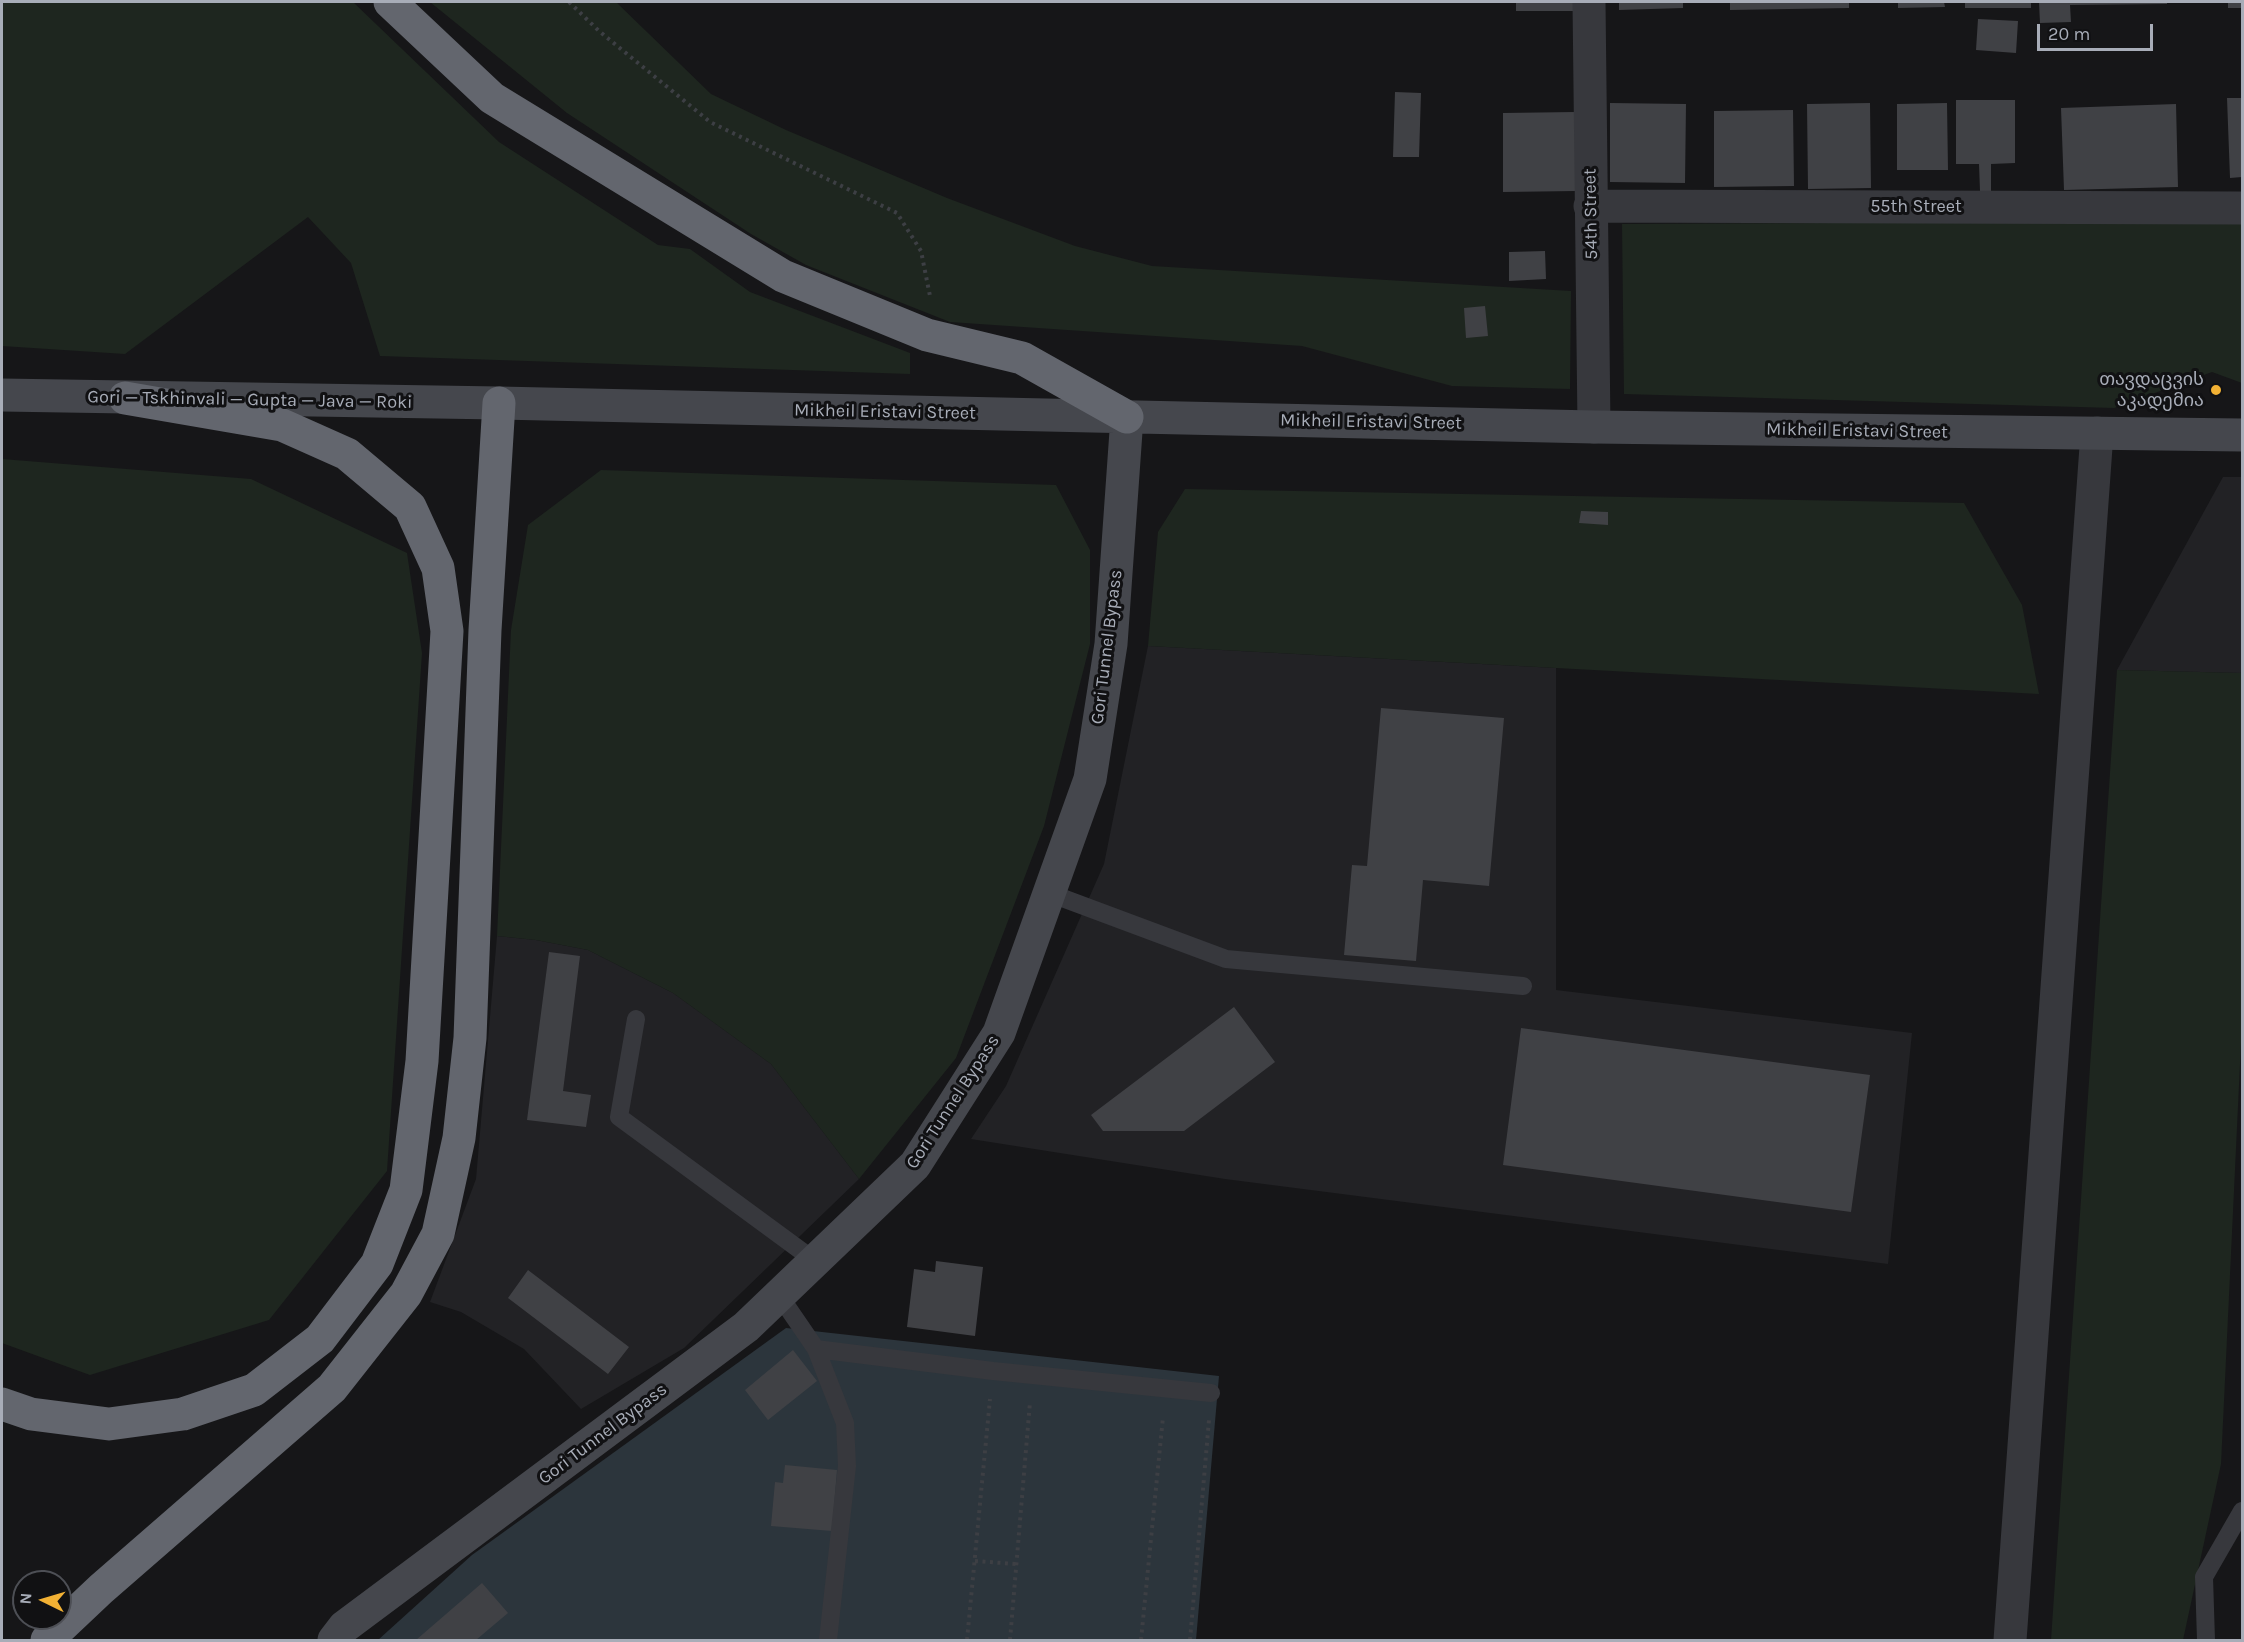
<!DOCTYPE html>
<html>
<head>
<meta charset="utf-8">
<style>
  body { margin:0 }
  #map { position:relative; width:2244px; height:1642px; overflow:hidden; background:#161618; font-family:Karla,sans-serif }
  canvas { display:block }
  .frame { position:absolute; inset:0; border:3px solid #a8adb8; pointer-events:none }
  .north { position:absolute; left:12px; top:1570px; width:60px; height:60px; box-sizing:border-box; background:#111113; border:2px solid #4d4f55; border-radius:50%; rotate:275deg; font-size:16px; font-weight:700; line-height:24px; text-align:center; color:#a8adb8 }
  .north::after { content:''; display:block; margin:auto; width:21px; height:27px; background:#f2b134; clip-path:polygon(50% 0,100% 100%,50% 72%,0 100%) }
  .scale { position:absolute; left:2037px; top:24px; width:116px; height:27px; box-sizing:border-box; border:3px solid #a8adb8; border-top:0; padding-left:8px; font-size:18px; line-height:21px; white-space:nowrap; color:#a8adb8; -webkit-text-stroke:4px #111113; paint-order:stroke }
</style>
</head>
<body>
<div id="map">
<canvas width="2244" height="1642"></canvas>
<div class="frame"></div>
<div class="north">N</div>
<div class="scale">20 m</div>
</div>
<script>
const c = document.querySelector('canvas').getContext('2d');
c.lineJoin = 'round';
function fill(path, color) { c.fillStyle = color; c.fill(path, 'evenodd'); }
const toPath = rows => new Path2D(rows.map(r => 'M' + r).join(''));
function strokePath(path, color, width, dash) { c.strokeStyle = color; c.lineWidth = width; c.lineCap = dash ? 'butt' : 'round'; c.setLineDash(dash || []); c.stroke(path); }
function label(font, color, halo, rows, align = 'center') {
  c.font = font + ' Karla,"Noto Sans Georgian",sans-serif'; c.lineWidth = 6; c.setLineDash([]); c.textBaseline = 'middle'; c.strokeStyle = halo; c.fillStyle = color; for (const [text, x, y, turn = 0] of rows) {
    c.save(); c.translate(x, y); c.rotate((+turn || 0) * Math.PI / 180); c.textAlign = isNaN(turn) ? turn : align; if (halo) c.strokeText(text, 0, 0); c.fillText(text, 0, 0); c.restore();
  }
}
const built = toPath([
  [2223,477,2242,477,2242,673,2117,670],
  [1148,646,1556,668,1556,990,1912,1033,1888,1264,1225,1179,971,1139,1006,1086,1104,864],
  [497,936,536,940,588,950,673,993,771,1064,859,1179,684,1348,581,1409,524,1349,461,1312,430,1302,476,1179]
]);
const green = toPath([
  [2,2,353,2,499,142,658,245,690,249,750,292,910,353,910,374,380,356,351,263,308,217,125,354,2,346],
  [430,2,616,2,711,94,786,130,947,198,1075,246,1152,266,1571,291,1570,389,1452,386,1302,346,950,322,806,265,751,234,567,113],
  [2242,221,2242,383,2212,372,2114,408,1624,394,1622,224],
  [2,459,251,479,407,553,422,653,387,1171,269,1320,90,1375,2,1343],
  [601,470,1056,485,1090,550,1090,644,1044,826,956,1058,859,1179,771,1064,673,993,588,950,536,940,497,936,511,630,528,525],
  [1185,489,1964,503,2022,605,2039,694,1148,646,1158,532],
  [2117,670,2242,673,2242,1022,2221,1464,2183,1640,2051,1640]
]);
const water = toPath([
  [786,1328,1219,1376,1196,1640,378,1640,472,1555]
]);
const building = toPath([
  [1516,2,1575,2,1575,11,1516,11],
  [1619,2,1683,2,1683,8,1619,10],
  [1730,2,1849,2,1849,8,1730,10],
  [1898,2,1944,2,1945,7,1898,8],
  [1965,2,2031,2,2031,8,1965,8],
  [2039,2,2167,2,2167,4,2070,5,2071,22,2040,23],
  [2228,2,2242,2,2242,8,2228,8],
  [1978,19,2018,21,2016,53,1976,50],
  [1395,92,1421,93,1419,157,1393,157],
  [2227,98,2242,98,2242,177,2230,178],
  [1956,100,2015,100,2015,163,1991,164,1991,191,1980,191,1979,164,1956,164],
  [1610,103,1686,104,1685,183,1610,182],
  [1870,103,1871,188,1808,189,1807,104],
  [1947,103,1948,170,1897,170,1897,104],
  [2176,104,2178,187,2064,190,2061,108],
  [1793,110,1794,186,1714,187,1714,111],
  [1575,112,1576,191,1503,192,1503,113],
  [1545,251,1546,279,1509,281,1509,252],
  [1485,306,1488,336,1466,338,1464,308],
  [1581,511,1608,512,1608,525,1579,523],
  [1381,708,1504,718,1489,886,1423,880,1416,961,1344,955,1352,865,1367,866],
  [549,952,580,956,563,1091,591,1095,586,1127,527,1120],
  [1234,1007,1275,1062,1184,1131,1103,1131,1091,1115],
  [1521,1028,1870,1075,1851,1212,1503,1165],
  [936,1261,983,1267,975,1336,907,1327,914,1269,935,1272],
  [528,1270,629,1347,608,1374,508,1298],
  [793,1350,817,1381,768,1420,745,1390],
  [785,1465,837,1470,832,1531,771,1526,775,1482,783,1483],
  [482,1583,508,1613,476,1640,416,1640]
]);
const path = toPath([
  [569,2,599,31,710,122,897,213,921,251,930,296],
  [975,1561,1016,1564],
  [967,1640,990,1399],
  [1010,1640,1030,1402],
  [1141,1640,1163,1417],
  [1190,1640,1209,1420]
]);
const lane = toPath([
  [1049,893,1226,959,1523,986],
  [636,1019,619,1117,815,1261],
  [779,1295,816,1349,845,1423,847,1466,828,1640],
  [816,1349,993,1371,1211,1393],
  [2206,1640,2204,1577,2242,1511]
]);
const street = toPath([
  [1589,2,1594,427],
  [1590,206,2242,208],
  [2010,1640,2097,433]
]);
const secondary = toPath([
  [2,395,499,403,1594,427,2242,435],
  [334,1640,344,1627,746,1327,915,1165,999,1033,1090,779,1111,644,1127,417]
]);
const highway = toPath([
  [390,2,492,98,783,276,927,335,1022,358,1127,417],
  [2,1404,31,1414,109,1424,183,1414,254,1390,320,1339,377,1264,406,1190,422,1061,447,631,438,568,410,507,347,454,282,425,125,398],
  [47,1640,101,1589,332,1388,406,1294,438,1234,459,1138,470,1038,485,630,499,403]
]);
const markers = [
  [2216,390,6,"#f2b134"]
];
const streetNames = [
  ["55th Street",1916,207],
  ["54th Street",1591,214,-91],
  ["Gori — Tskhinvali — Gupta — Java — Roki",250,400,1],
  ["Mikheil Eristavi Street",885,412,1],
  ["Mikheil Eristavi Street",1371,422,1],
  ["Mikheil Eristavi Street",1857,431,1],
  ["Gori Tunnel Bypass",1107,647,-83],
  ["Gori Tunnel Bypass",953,1102,-57],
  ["Gori Tunnel Bypass",603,1434,-37]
];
const poiNames = [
  ["თავდაცვის",2204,380],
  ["აკადემია",2204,401]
];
fill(built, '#222225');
fill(green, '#1e261f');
fill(water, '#2c353c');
fill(building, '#404145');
strokePath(path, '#3d3f44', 4, [3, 4.5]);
strokePath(lane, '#37383d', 18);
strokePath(street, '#37383d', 33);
strokePath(secondary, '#45474d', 33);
strokePath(highway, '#63666e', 33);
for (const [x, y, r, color] of markers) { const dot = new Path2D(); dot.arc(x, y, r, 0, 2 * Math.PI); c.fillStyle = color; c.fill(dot); strokePath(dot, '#111113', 2); }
label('18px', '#a8adb8', '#111113', streetNames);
label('18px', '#a8adb8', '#111113', poiNames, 'right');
</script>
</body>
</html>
